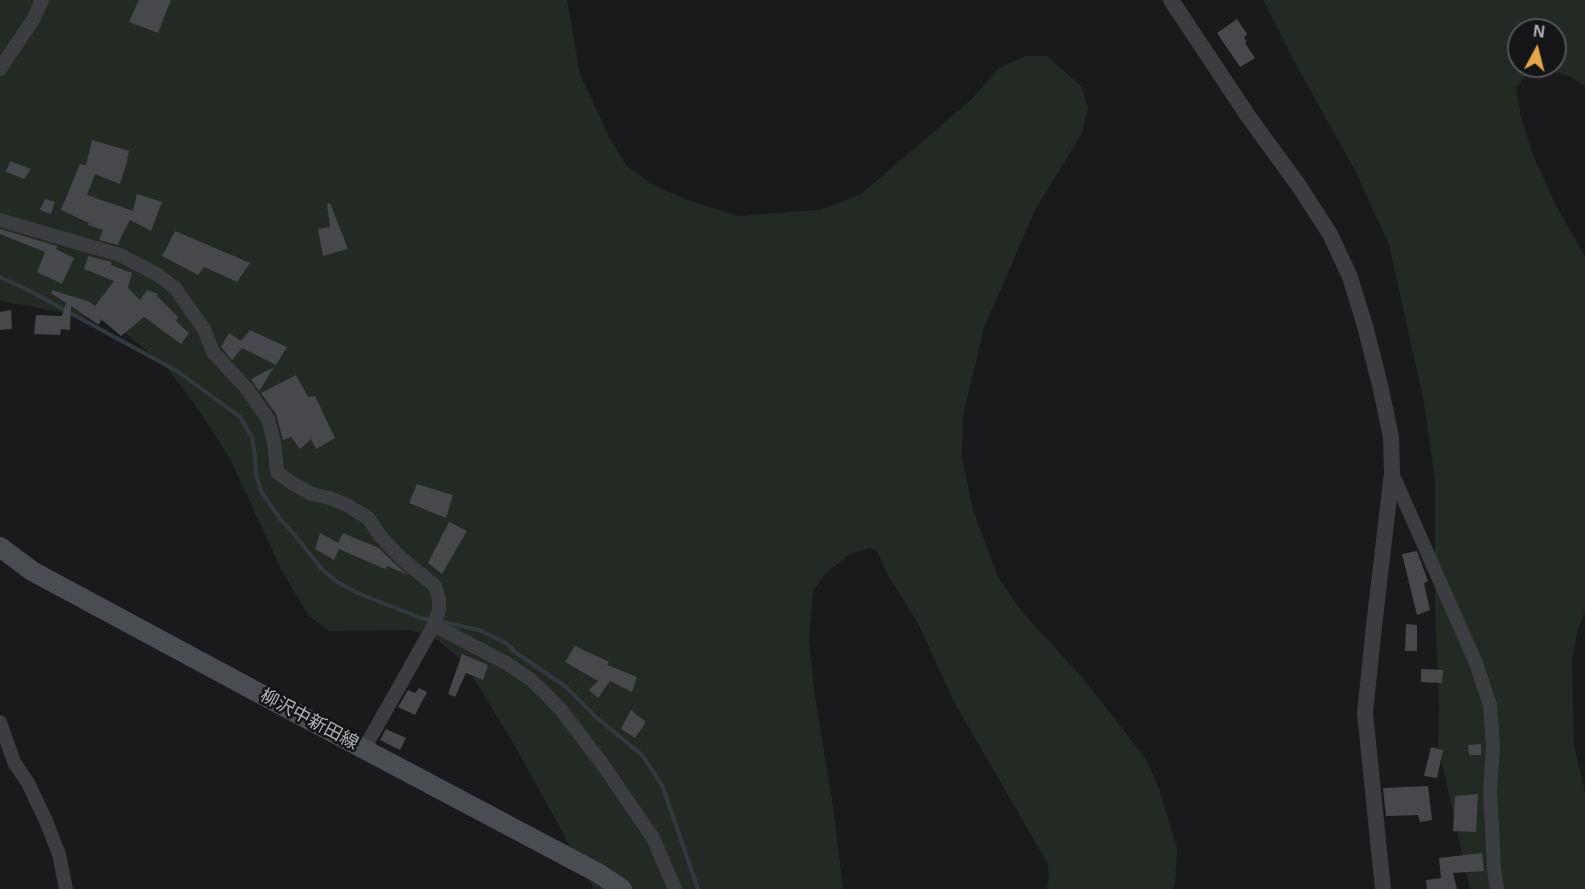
<!DOCTYPE html>
<html>
<head>
<meta charset="utf-8">
<style>
  body { margin:0 }
  #map { position:relative; width:1585px; height:889px; overflow:hidden; background:#1a1a1c; font-family:Arial,sans-serif }
  canvas { display:block }
  .north { position:absolute; left:1507px; top:18px; width:60px; height:60px; box-sizing:border-box; background:#151517; border:2px solid #525458; border-radius:50%; rotate:7deg; font-size:16px; font-weight:700; line-height:24px; text-align:center; color:#aeb2ba }
  .north::after { content:''; display:block; margin:auto; width:21px; height:27px; background:#e5a549; clip-path:polygon(50% 0,100% 100%,50% 72%,0 100%) }
</style>
</head>
<body>
<div id="map">
<canvas width="1585" height="889"></canvas>
<div class="north">N</div>
</div>
<script>
const c = document.querySelector('canvas').getContext('2d');
c.lineJoin = 'round';
function fill(path, color) { c.fillStyle = color; c.fill(path, 'evenodd'); }
const toPath = rows => new Path2D(rows.map(r => 'M' + r).join(''));
function strokePath(path, color, width, dash) { c.strokeStyle = color; c.lineWidth = width; c.lineCap = dash ? 'butt' : 'round'; c.setLineDash(dash || []); c.stroke(path); }
function label(font, color, halo, rows, align = 'center') {
  c.font = font + ' Arial,"Noto Sans JP",sans-serif'; c.lineWidth = 5; c.setLineDash([]); c.textBaseline = 'middle'; c.strokeStyle = halo; c.fillStyle = color; for (const [text, x, y, turn = 0] of rows) {
    c.save(); c.translate(x, y); c.rotate((+turn || 0) * Math.PI / 180); c.textAlign = isNaN(turn) ? turn : align; if (halo) c.strokeText(text, 0, 0); c.fillText(text, 0, 0); c.restore();
  }
}
const green = toPath([
  [0,0,567,0,580,74,610,139,626,165,652,184,685,199,738,216,820,210,861,194,971,100,999,68,1025,56,1047,56,1082,87,1088,109,1081,135,1035,210,984,328,963,415,962,459,973,510,998,577,1022,612,1082,677,1146,759,1160,791,1177,848,1175,883,1173,889,1046,889,1049,879,1048,864,954,702,919,625,887,574,877,551,869,548,850,554,826,573,813,591,809,641,814,690,833,806,843,889,594,889,512,741,463,661,435,638,410,630,329,631,309,616,283,573,229,457,200,412,168,369,116,325,72,314,0,301],
  [1263,0,1585,0,1585,86,1569,76,1533,66,1516,88,1521,117,1533,155,1554,202,1585,256,1585,611,1578,629,1572,661,1574,745,1585,792,1585,889,1470,889,1438,745,1439,707,1435,611,1435,481,1424,403,1389,245,1357,174,1295,63],
  [1519,30,1555,30,1555,66,1519,66]
]);
const stream = toPath([
  [0,277,30,291,177,371,240,417,252,437,255,456,256,474,261,491,281,520,294,534,321,568,337,582,360,594,421,618,431,620],
  [439,621,479,630,506,643,513,649,512,650,565,686,597,718,642,755,662,785,698,889]
]);
const building = toPath([
  [139,0,171,0,158,33,129,22],
  [1237,19,1247,34,1244,38,1247,41,1245,43,1255,58,1240,67,1217,33],
  [92,140,129,151,127,159,128,159,120,184,95,174,87,195,133,211,137,194,162,202,151,231,130,220,122,235,118,245,99,240,103,230,88,225,89,223,61,210,80,164,86,165],
  [10,161,31,169,24,179,6,172],
  [45,199,55,202,51,214,40,210],
  [330,203,348,249,323,256,318,229,330,227,327,204],
  [0,229,57,246,56,249,74,258,62,284,37,272,45,252,0,234],
  [175,231,250,263,237,282,204,267,198,275,162,256],
  [88,256,112,262,111,265,132,273,128,288,140,300,147,290,158,294,157,296,178,317,176,321,189,333,181,344,144,317,121,336,101,319,99,325,71,306,70,330,61,329,60,335,34,334,36,315,62,316,66,303,51,293,52,290,88,301,95,306,114,281,84,269],
  [11,310,12,329,0,330,0,312],
  [250,330,287,347,276,365,242,348,232,360,221,347,229,333,241,341],
  [274,367,259,391,251,379],
  [296,375,308,397,315,396,335,438,316,449,311,439,300,449,291,437,283,440,276,414,261,393],
  [417,484,453,495,446,518,409,503],
  [449,522,467,531,442,574,428,563],
  [320,533,338,543,343,533,379,548,395,564,408,575,387,566,385,569,339,549,334,560,315,549],
  [1417,551,1428,581,1424,583,1430,610,1417,615,1402,554],
  [1406,624,1417,625,1417,651,1405,651],
  [575,646,609,662,607,665,637,677,632,692,610,681,598,698,589,690,598,681,565,662],
  [462,654,488,665,483,680,466,673,455,697,448,694],
  [1421,669,1443,670,1442,683,1421,682],
  [419,688,427,692,415,715,398,707,408,690,415,693],
  [631,710,646,722,635,738,621,729],
  [386,729,406,738,400,750,380,740],
  [1481,744,1481,755,1469,755,1468,745],
  [1431,747,1443,750,1437,778,1424,776],
  [1428,786,1432,820,1420,822,1418,815,1386,816,1383,788],
  [1478,794,1476,832,1453,831,1455,796],
  [1482,853,1484,871,1453,873,1457,889,1427,889,1426,880,1441,878,1439,858]
]);
const minor = toPath([
  [0,69,33,20,42,0],
  [0,220,120,255,158,275,175,288,204,329,213,352,247,389,268,419,274,442,277,472,292,483,312,494,330,498,347,505,368,518,381,537,401,558,435,586,439,599,439,610,434,625,364,749],
  [1392,473,1476,663,1490,705,1493,746,1490,792,1492,826,1494,868,1497,889],
  [434,625,506,663,530,679,546,694,562,711,603,765,653,838,675,889],
  [0,722,14,762,28,783,46,821,59,854,66,889]
]);
const tertiary = toPath([
  [1171,0,1248,116,1299,186,1330,234,1350,277,1365,326,1380,385,1391,437,1392,473,1374,626,1365,713,1383,889]
]);
const secondary = toPath([
  [0,547,32,571,296,713,598,873,622,889]
]);
const streetNames = [
  ["柳沢中新田線",309,720,28]
];
fill(green, '#222a23');
strokePath(stream, '#313a3f', 4);
fill(building, '#47484c');
strokePath(minor, '#3b3d41', 14);
strokePath(tertiary, '#3b3d41', 16);
strokePath(secondary, '#494c51', 20);
label('18px', '#aeb2ba', '#151517', streetNames);
</script>
</body>
</html>
